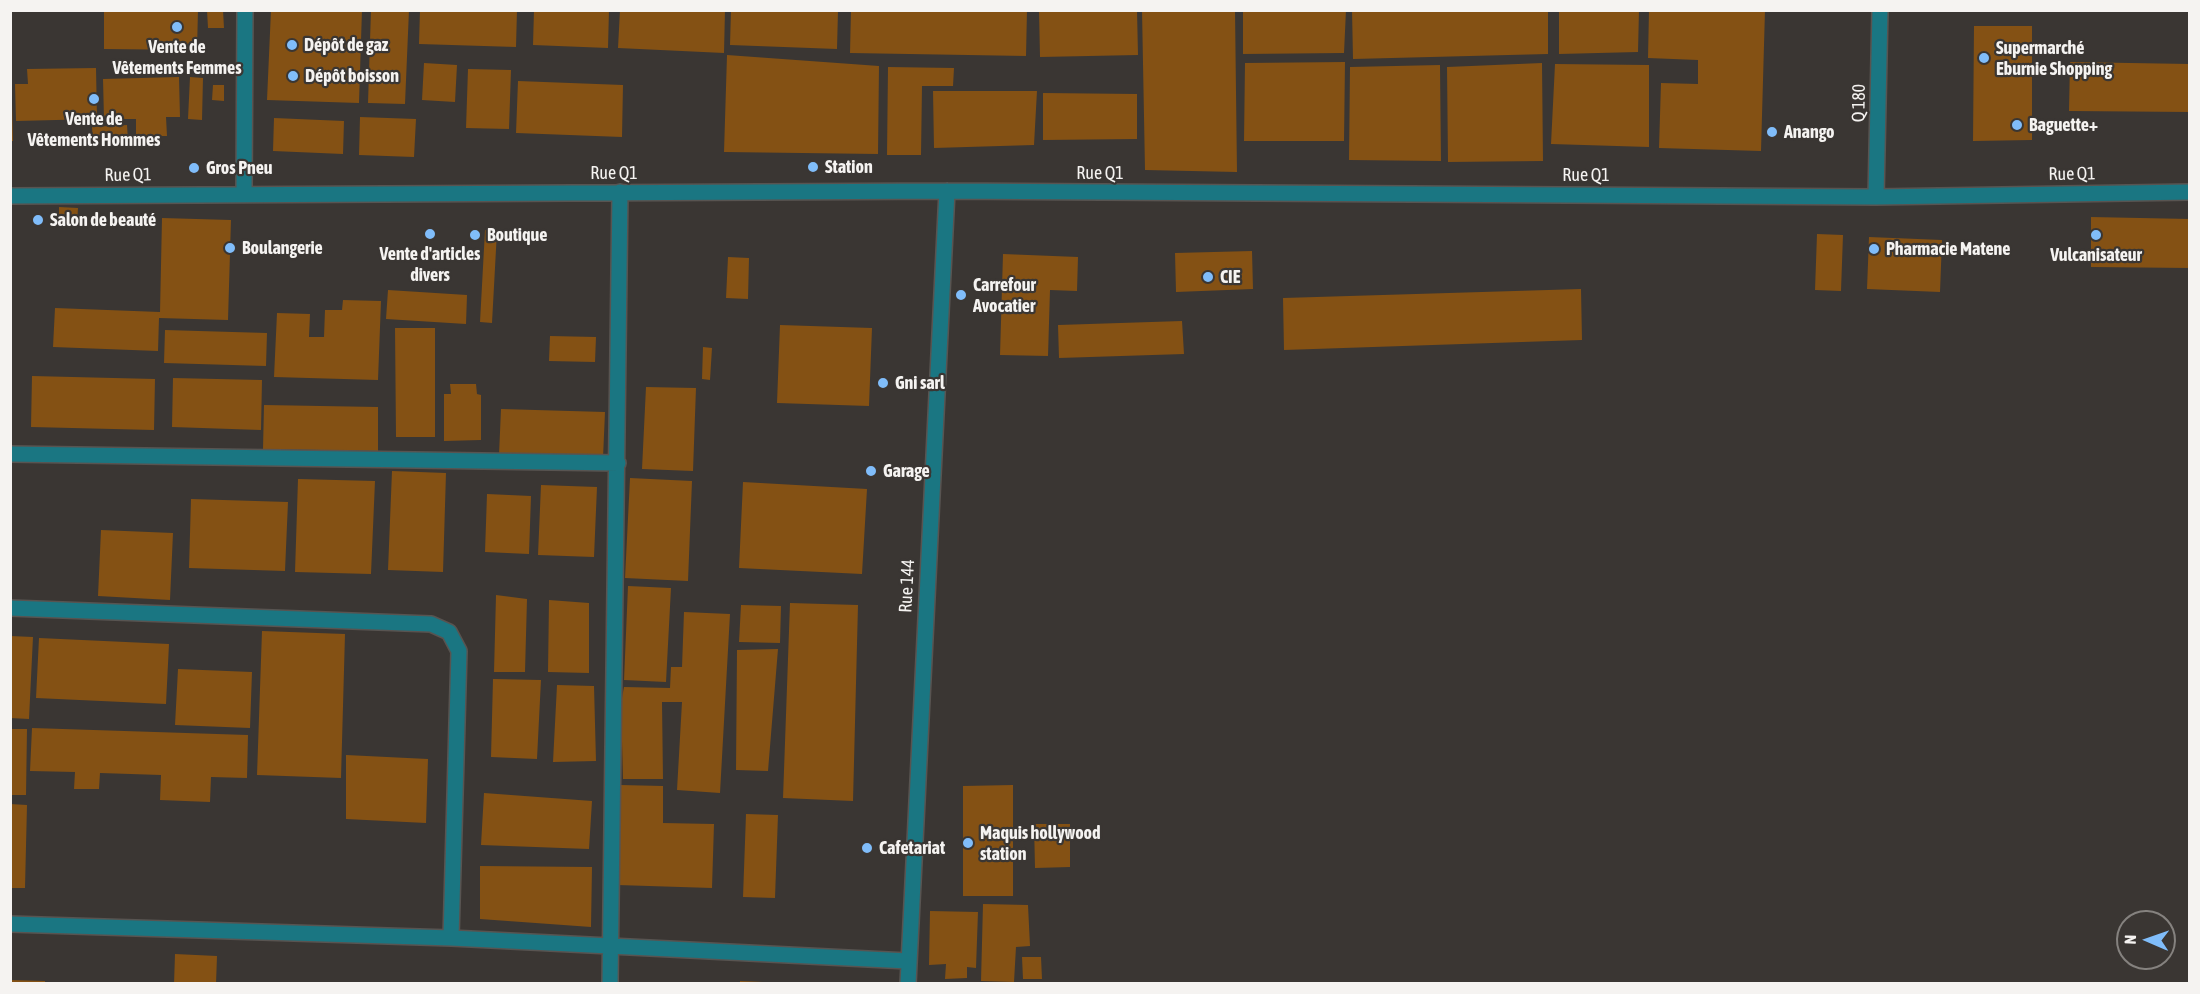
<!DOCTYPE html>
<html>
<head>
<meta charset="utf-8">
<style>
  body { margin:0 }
  #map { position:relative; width:2200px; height:994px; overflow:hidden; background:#3a3633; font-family:"Asap Condensed",sans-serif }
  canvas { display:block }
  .frame { position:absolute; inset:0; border:12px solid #f5f3f1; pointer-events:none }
  .north { position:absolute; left:2116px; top:910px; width:60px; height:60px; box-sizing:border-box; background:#3a3633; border:2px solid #85827f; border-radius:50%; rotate:272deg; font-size:16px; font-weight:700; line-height:24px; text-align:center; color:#f5f3f1 }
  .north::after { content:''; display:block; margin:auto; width:21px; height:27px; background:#80bdfa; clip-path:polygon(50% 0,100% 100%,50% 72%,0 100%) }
</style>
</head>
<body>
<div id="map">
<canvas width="2200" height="994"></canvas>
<div class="frame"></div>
<div class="north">N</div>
</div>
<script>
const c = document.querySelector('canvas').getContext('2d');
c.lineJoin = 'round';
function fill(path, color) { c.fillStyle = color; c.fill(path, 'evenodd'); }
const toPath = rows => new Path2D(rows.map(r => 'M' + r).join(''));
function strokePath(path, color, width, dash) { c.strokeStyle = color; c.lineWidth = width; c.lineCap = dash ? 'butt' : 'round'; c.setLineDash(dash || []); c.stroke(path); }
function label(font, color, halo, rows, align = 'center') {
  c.font = font + ' "Asap Condensed",sans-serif'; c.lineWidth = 4.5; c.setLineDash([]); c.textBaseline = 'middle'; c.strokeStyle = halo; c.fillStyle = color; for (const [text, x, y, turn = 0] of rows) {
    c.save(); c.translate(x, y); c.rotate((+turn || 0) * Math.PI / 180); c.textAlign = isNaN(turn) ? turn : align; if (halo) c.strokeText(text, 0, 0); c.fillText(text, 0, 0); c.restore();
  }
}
const building = toPath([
  [104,10,198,10,197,50,104,49],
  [207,10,223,10,224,28,208,28],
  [271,10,362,10,359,103,267,100],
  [371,10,409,10,405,104,368,103],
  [420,10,517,10,516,47,419,44],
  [534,10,609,10,608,48,533,45],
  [620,10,725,10,724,53,618,48],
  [731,10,838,11,837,49,730,45],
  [851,10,1027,10,1026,56,850,53],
  [1039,10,1137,10,1138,55,1040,57],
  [1142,10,1235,10,1237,172,1145,170],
  [1243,10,1346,10,1344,53,1243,54],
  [1352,10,1548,10,1548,54,1353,59],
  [1559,10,1639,10,1638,52,1559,54],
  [1649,10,1765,10,1761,151,1659,148,1661,83,1698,84,1698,60,1648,58],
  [1974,26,2032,26,2032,140,1973,141],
  [727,55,879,66,878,154,724,152],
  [1345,62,1344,141,1244,141,1245,63],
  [2070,62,2190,64,2190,112,2069,111],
  [424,63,457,65,455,102,422,100],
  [1542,63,1543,161,1448,162,1447,67],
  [1555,64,1649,65,1649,147,1551,144],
  [1440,65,1441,161,1349,160,1350,67],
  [888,67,954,68,953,86,922,86,921,155,887,155],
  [96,68,97,119,16,121,15,84,28,84,27,69],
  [468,69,511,70,509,129,466,128],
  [179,77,180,117,166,117,167,136,136,136,136,119,104,119,103,79],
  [190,77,203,78,202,120,188,119],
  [518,81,623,85,622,137,516,133],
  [213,85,224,85,224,101,212,100],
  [933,91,1037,91,1034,145,934,148],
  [1043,93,1137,94,1137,139,1043,140],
  [10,103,12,103,13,141,10,141],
  [360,117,416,119,414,157,359,155],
  [274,118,344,121,343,154,273,151],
  [127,125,128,141,93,143,92,127],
  [59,207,78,208,77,224,59,223],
  [2091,217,2190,219,2190,268,2091,267],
  [162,218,231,220,228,320,159,318,158,351,53,347,55,308,160,312],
  [485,230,497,231,492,323,480,322],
  [1817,234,1843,235,1841,291,1815,290],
  [1869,237,1942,240,1940,292,1867,289],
  [1252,251,1253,289,1176,292,1175,253],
  [1003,254,1078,257,1077,291,1050,290,1048,356,1000,355],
  [728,257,749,258,748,299,726,298],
  [1581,289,1582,340,1284,350,1283,298],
  [388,290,467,295,466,324,386,319],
  [343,300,381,301,378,380,274,377,277,313,310,314,309,337,324,337,325,310,342,310],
  [1182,321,1184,354,1059,358,1058,325],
  [780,325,872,328,869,406,777,403],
  [395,328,435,328,435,437,396,437],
  [165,330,267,333,266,366,164,363],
  [550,336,596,337,595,362,549,361],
  [703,347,712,348,710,380,702,379],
  [32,376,155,379,154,430,31,427],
  [173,378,262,380,261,430,172,427],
  [450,384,476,384,477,394,481,395,481,440,444,441,444,394,451,394],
  [646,387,696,388,693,471,642,469],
  [264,405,378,407,378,451,263,449],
  [501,409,605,412,603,458,499,455],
  [392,471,446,473,443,572,388,570],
  [630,478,692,481,688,581,625,578],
  [298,479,375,481,371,574,295,572],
  [743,482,867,489,862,574,739,568],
  [541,485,597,487,594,557,538,555],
  [487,494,531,496,529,554,485,552],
  [191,499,288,502,285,571,189,568],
  [101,530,173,533,170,600,98,596],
  [628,586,671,588,666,682,624,680],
  [496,595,527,599,525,672,494,672],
  [549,600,589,603,589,673,548,672],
  [790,603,858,605,853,801,783,798],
  [741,605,781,606,780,643,739,642],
  [684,612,730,614,720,793,677,790,682,702,662,702,663,779,623,779,621,703,624,687,670,688,671,667,682,667],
  [262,631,345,634,341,778,257,775],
  [10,636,33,637,29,719,10,718],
  [39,638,169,644,166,704,36,698],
  [778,649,768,771,736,770,737,650],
  [178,669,252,672,250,728,175,725],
  [493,679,541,680,537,759,491,757],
  [557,685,594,686,596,761,553,762],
  [32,728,248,735,247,778,211,777,210,802,160,800,161,775,100,773,99,789,74,789,75,772,30,771],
  [10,729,27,729,26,795,10,795],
  [346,755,428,759,426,823,346,819],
  [620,785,663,786,663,823,714,824,712,888,617,885],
  [1013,785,1013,896,963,896,963,786],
  [484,793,592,801,589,849,481,845],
  [10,804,27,805,25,888,10,888],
  [746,814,778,815,775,898,743,897],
  [1034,824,1070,824,1070,867,1035,868],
  [480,866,592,867,591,927,480,919],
  [983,904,1028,905,1030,946,1016,947,1014,982,981,981],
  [930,911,978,912,976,968,967,967,967,978,945,979,946,964,929,965],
  [175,954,217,956,216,984,174,984],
  [1022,957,1041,957,1042,979,1023,979],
  [10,980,45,981,45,984,10,984],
  [740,981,763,982,763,984,740,984]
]);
const minor = toPath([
  [244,194,245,10],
  [10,196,947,191,1876,197,2190,192],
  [1876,197,1880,10],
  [10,454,618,463],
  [10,608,431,624,449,632,459,651,451,938],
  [10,924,451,938,908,961],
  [610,984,620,192],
  [908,984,947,191]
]);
const markers = [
  [177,27,6,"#80bdfa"],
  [292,45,6,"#80bdfa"],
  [1984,58,6,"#80bdfa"],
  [293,76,6,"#80bdfa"],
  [94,99,6,"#80bdfa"],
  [2017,125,6,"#80bdfa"],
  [1772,132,6,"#80bdfa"],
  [813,167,6,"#80bdfa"],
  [194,168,6,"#80bdfa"],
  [38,220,6,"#80bdfa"],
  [430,234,6,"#80bdfa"],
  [475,235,6,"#80bdfa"],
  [2096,235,6,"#80bdfa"],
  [230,248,6,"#80bdfa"],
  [1874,249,6,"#80bdfa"],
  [1208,277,6,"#80bdfa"],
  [961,295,6,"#80bdfa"],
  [883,383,6,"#80bdfa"],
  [871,471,6,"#80bdfa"],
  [968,843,6,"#80bdfa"],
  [867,848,6,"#80bdfa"]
];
const poiNames = [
  ["Dépôt de gaz",304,45],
  ["Vente de",177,47,"center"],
  ["Vêtements Femmes",177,68,"center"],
  ["Supermarché",1996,48],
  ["Eburnie Shopping",1996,69],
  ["Dépôt boisson",305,76],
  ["Vente de",94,119,"center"],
  ["Vêtements Hommes",94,140,"center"],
  ["Baguette+",2029,125],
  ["Anango",1784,132],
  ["Station",825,167],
  ["Gros Pneu",206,168],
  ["Salon de beauté",50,220],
  ["Boutique",487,235],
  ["Boulangerie",242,248],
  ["Pharmacie Matene",1886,249],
  ["Vente d'articles",430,254,"center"],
  ["divers",430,275,"center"],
  ["Vulcanisateur",2096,255,"center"],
  ["CIE",1220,277],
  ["Carrefour",973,285],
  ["Avocatier",973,306],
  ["Gni sarl",895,383],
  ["Garage",883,471],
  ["Maquis hollywood",980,833],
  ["station",980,854],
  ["Cafetariat",879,848]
];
const streetNames = [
  ["Q 180",1859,103,-89],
  ["Rue Q1",614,173],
  ["Rue Q1",1100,173],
  ["Rue Q1",2072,174,-1],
  ["Rue Q1",128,175,-1],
  ["Rue Q1",1586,175],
  ["Rue 144",907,586,-87]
];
fill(building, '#845114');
strokePath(minor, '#585451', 18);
strokePath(minor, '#1a7682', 15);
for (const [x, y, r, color] of markers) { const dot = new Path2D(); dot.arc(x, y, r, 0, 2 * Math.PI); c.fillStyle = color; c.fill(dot); strokePath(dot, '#3a3633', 2); }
label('bold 18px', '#f5f3f1', '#3a3633', poiNames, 'left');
label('18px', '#f5f3f1', '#3a3633', streetNames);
</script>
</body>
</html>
